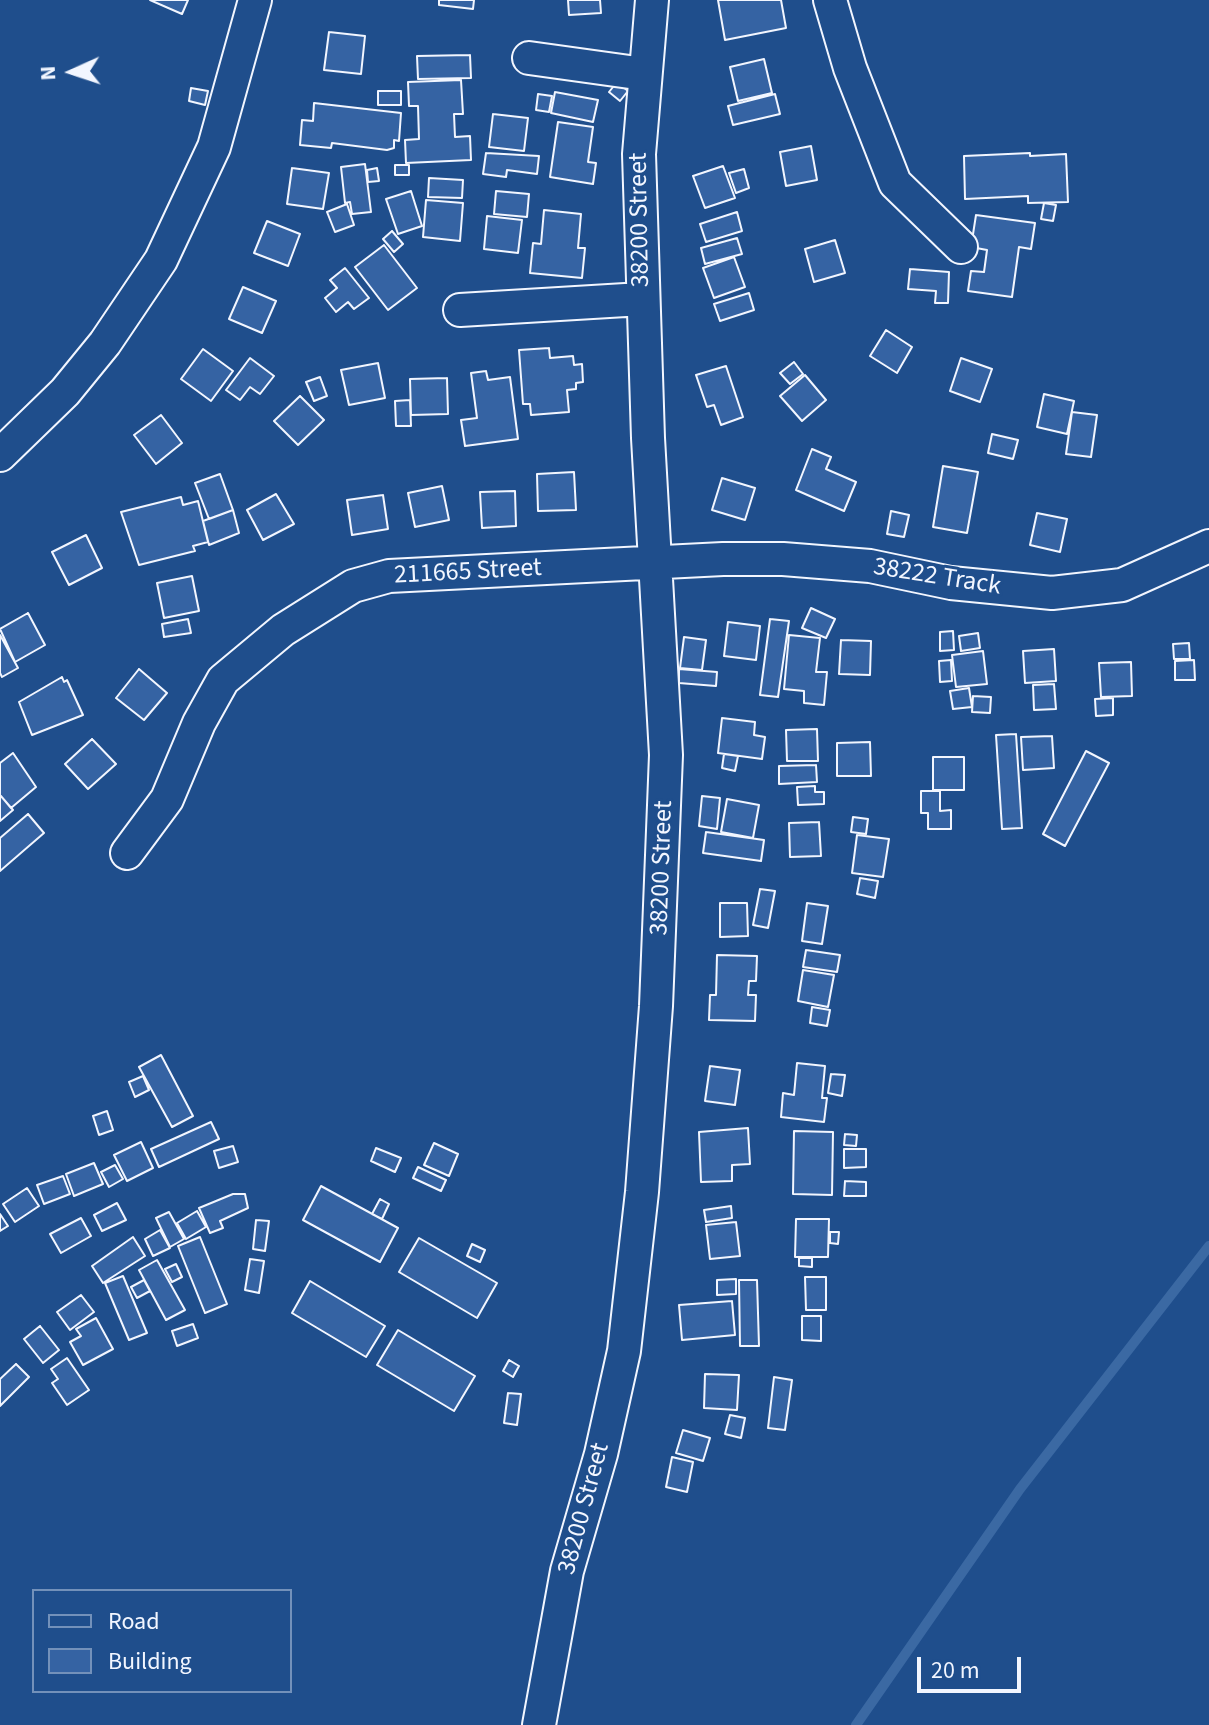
<!DOCTYPE html>
<html>
<head>
<meta charset="utf-8">
<style>
  body { margin:0 }
  #map { position:relative; width:1209px; height:1725px; overflow:hidden; background:#1f4e8c; font-family:"Source Sans 3",sans-serif }
  canvas { display:block }
  .legend { position:absolute; left:32px; top:1589px; width:260px; height:104px; box-sizing:border-box; background:#1f4e8c; border:2px solid #7391ba; margin:0; padding:10px 14px; list-style:none; font-size:24px; color:#f2f6ff }
  .legend li { display:flex; align-items:center; gap:16px; height:40px }
  .legend b { width:40px; border:2px solid #7391ba }
  .north { position:absolute; left:32px; top:32px; width:80px; height:80px; -webkit-text-stroke:6px #1f4e8c; paint-order:stroke; rotate:267deg; font-size:22px; font-weight:700; line-height:32px; text-align:center; color:#f2f6ff }
  .north::after { content:''; display:block; margin:auto; width:28px; height:36px; background:#f2f6ff; clip-path:polygon(50% 0,100% 100%,50% 72%,0 100%) }
  .scale { position:absolute; left:917px; top:1657px; width:104px; height:36px; box-sizing:border-box; border:4px solid #f2f6ff; border-top:0; padding-left:10px; font-size:24px; line-height:28px; white-space:nowrap; color:#f2f6ff; -webkit-text-stroke:6px #1f4e8c; paint-order:stroke }
</style>
</head>
<body>
<div id="map">
<canvas width="1209" height="1725"></canvas>
<ul class="legend">
<li><b style="height:10px;background:#1f4e8c"></b>Road</li>
<li><b style="height:22px;background:#3563a3"></b>Building</li>
</ul>
<div class="north">N</div>
<div class="scale">20 m</div>
</div>
<script>
const c = document.querySelector('canvas').getContext('2d');
c.lineJoin = 'round';
const toPath = rows => new Path2D(rows.map(r => 'M' + r).join(''));
function strokePath(path, color, width, dash) { c.strokeStyle = color; c.lineWidth = width; c.lineCap = dash ? 'butt' : 'round'; c.setLineDash(dash || []); c.stroke(path); }
function fill(path, color) { c.fillStyle = color; c.fill(path, 'evenodd'); }
function label(font, color, halo, rows, align = 'center') {
  c.font = font + ' "Source Sans 3",sans-serif'; c.lineWidth = 6; c.setLineDash([]); c.textBaseline = 'middle'; c.strokeStyle = halo; c.fillStyle = color; for (const [text, x, y, turn = 0] of rows) {
    c.save(); c.translate(x, y); c.rotate((+turn || 0) * Math.PI / 180); c.textAlign = isNaN(turn) ? turn : align; if (halo) c.strokeText(text, 0, 0); c.fillText(text, 0, 0); c.restore();
  }
}
const stream = toPath([
  [856,1725,1020,1489,1209,1246]
]);
const building = toPath([
  [150,0,188,0,182,14,150,0],
  [439,0,474,0,473,9,439,5,439,0],
  [568,0,600,0,601,13,569,15,568,0],
  [718,0,781,0,786,28,725,40,718,0],
  [329,32,365,36,361,74,324,70,329,32],
  [470,55,471,78,418,79,417,56,470,55],
  [764,59,772,93,738,101,730,67,764,59],
  [461,80,463,114,454,114,455,137,470,136,471,160,406,163,405,140,419,139,418,106,409,106,408,82,461,80],
  [617,82,628,91,620,101,609,92,617,82],
  [191,88,208,91,205,105,189,101,191,88],
  [378,91,401,91,401,105,378,105,378,91],
  [555,92,598,100,593,122,551,113,555,92],
  [538,94,552,96,549,112,536,110,538,94],
  [775,94,780,114,733,125,728,106,775,94],
  [314,103,401,113,399,141,394,140,394,148,387,150,332,143,331,148,300,145,302,120,313,121,314,103],
  [493,114,528,118,524,151,489,147,493,114],
  [558,122,593,127,588,162,596,163,593,184,550,177,558,122],
  [811,146,817,180,786,186,780,152,811,146],
  [486,153,539,156,537,174,507,170,506,177,483,174,486,153],
  [1030,153,1030,156,1066,154,1068,202,1028,203,1028,196,965,199,964,156,1030,153],
  [365,164,371,212,352,214,350,202,345,203,341,167,365,164],
  [395,165,409,165,409,175,395,175,395,165],
  [723,166,735,198,705,208,693,176,723,166],
  [292,168,329,173,323,209,287,204,292,168],
  [377,168,379,181,368,182,367,170,377,168],
  [744,169,749,188,736,193,729,173,744,169],
  [429,178,463,180,462,198,428,197,429,178],
  [411,191,422,226,398,234,386,199,411,191],
  [496,191,529,194,527,217,494,214,496,191],
  [426,200,463,203,460,241,423,237,426,200],
  [1044,203,1056,205,1053,221,1041,219,1044,203],
  [347,204,354,225,335,232,327,212,347,204],
  [544,210,581,214,578,248,585,248,582,278,530,273,533,243,541,244,544,210],
  [737,212,742,231,706,242,700,224,737,212],
  [976,215,1035,223,1031,249,1019,247,1012,297,968,291,971,271,984,272,987,250,971,247,976,215],
  [487,216,522,220,518,253,484,249,487,216],
  [267,221,300,234,288,266,254,253,267,221],
  [392,231,403,244,394,252,383,239,392,231],
  [737,238,742,254,705,264,701,248,737,238],
  [835,240,845,273,814,282,805,249,835,240],
  [384,245,417,288,388,310,355,267,384,245],
  [734,257,745,287,714,298,703,268,734,257],
  [345,268,369,298,354,309,348,302,336,312,325,298,337,288,330,280,345,268],
  [910,269,949,272,948,303,935,303,936,291,908,289,910,269],
  [243,287,276,301,262,333,229,319,243,287],
  [749,293,754,310,720,321,714,304,749,293],
  [886,330,912,347,897,373,870,356,886,330],
  [549,348,550,358,573,356,574,365,582,364,583,382,576,383,576,389,567,390,569,412,531,415,530,404,523,404,519,350,549,348],
  [203,349,233,371,211,401,181,379,203,349],
  [250,358,274,376,260,394,250,387,240,400,226,390,250,358],
  [961,358,992,369,980,402,950,391,961,358],
  [794,362,803,374,790,384,780,373,794,362],
  [378,363,385,398,349,405,341,370,378,363],
  [726,366,743,417,721,425,714,405,707,407,696,375,726,366],
  [486,371,488,380,510,377,518,439,465,446,461,420,477,418,471,373,486,371],
  [805,375,826,400,802,421,780,396,805,375],
  [320,377,327,396,314,401,306,382,320,377],
  [447,378,448,414,411,415,410,379,447,378],
  [1044,394,1074,401,1067,434,1037,427,1044,394],
  [300,396,324,420,298,445,274,421,300,396],
  [410,400,411,426,396,426,395,401,410,400],
  [1072,412,1097,415,1091,457,1066,454,1072,412],
  [161,415,182,443,156,464,134,435,161,415],
  [992,434,1018,440,1013,459,988,453,992,434],
  [812,449,831,457,826,469,856,482,844,511,796,490,812,449],
  [943,466,978,472,967,533,933,527,943,466],
  [574,472,576,510,538,511,537,474,574,472],
  [220,474,233,510,209,519,195,483,220,474],
  [722,478,755,488,745,520,712,510,722,478],
  [442,486,449,520,415,527,408,493,442,486],
  [515,491,516,526,482,528,480,492,515,491],
  [276,494,294,524,263,540,247,510,276,494],
  [383,495,388,529,352,535,347,500,383,495],
  [181,497,183,505,198,501,208,542,193,546,195,551,139,565,121,512,181,497],
  [233,510,239,533,209,545,203,521,233,510],
  [891,511,909,515,904,537,887,534,891,511],
  [1037,513,1067,519,1060,552,1030,545,1037,513],
  [86,535,102,568,69,585,52,552,86,535],
  [192,576,199,611,164,618,157,583,192,576],
  [811,608,835,619,826,638,802,628,811,608],
  [28,613,45,645,15,662,0,629,28,613],
  [188,619,191,633,164,637,162,624,188,619],
  [770,619,789,621,778,697,760,695,770,619],
  [728,622,760,626,756,660,724,656,728,622],
  [953,631,954,650,940,651,940,632,953,631],
  [978,633,980,648,961,651,959,636,978,633],
  [0,635,18,668,2,677,0,673,0,635],
  [789,635,820,638,816,672,827,672,824,705,804,703,804,691,784,689,789,635],
  [684,637,706,640,702,670,680,668,684,637],
  [841,640,871,641,870,675,839,674,841,640],
  [1189,643,1190,659,1174,659,1173,644,1189,643],
  [1054,649,1056,681,1025,683,1023,651,1054,649],
  [983,651,987,684,956,687,952,655,983,651],
  [951,660,952,681,940,682,939,661,951,660],
  [1194,660,1195,680,1175,680,1175,661,1194,660],
  [1131,662,1132,696,1101,697,1099,663,1131,662],
  [139,669,167,693,144,720,116,698,139,669],
  [679,669,717,672,716,686,679,683,679,669],
  [62,677,64,682,67,680,83,715,32,735,19,702,62,677],
  [1054,684,1056,709,1034,710,1033,685,1054,684],
  [969,688,972,707,953,709,950,691,969,688],
  [973,696,991,697,990,713,972,712,973,696],
  [1113,698,1113,715,1096,716,1095,699,1113,698],
  [722,718,755,722,754,735,765,737,762,759,718,753,722,718],
  [817,729,818,761,787,761,786,730,817,729],
  [1016,734,1022,828,1002,829,996,735,1016,734],
  [1052,736,1054,768,1023,770,1021,737,1052,736],
  [92,739,116,764,88,789,65,764,92,739],
  [870,742,871,776,837,776,837,743,870,742],
  [1086,751,1109,763,1065,846,1043,834,1086,751],
  [13,753,36,787,11,808,0,795,0,763,13,753],
  [724,754,738,756,735,771,722,768,724,754],
  [933,757,964,757,964,790,933,790,933,757],
  [816,765,817,782,779,784,779,766,816,765],
  [815,786,815,792,824,792,824,804,798,805,797,787,815,786],
  [921,791,940,791,940,811,951,810,951,829,928,829,928,813,921,813,921,791],
  [0,795,13,810,0,821,0,795],
  [702,796,720,798,717,829,699,826,702,796],
  [727,799,759,805,753,838,721,832,727,799],
  [28,814,44,833,0,871,0,838,28,814],
  [853,817,868,819,866,834,851,832,853,817],
  [819,822,821,856,790,857,789,823,819,822],
  [706,832,764,840,761,861,703,853,706,832],
  [857,835,889,839,883,877,852,873,857,835],
  [860,878,878,881,875,898,857,894,860,878],
  [760,889,775,891,768,928,753,925,760,889],
  [720,903,747,903,748,936,720,937,720,903],
  [807,903,828,906,822,944,802,941,807,903],
  [806,950,840,955,837,972,803,967,806,950],
  [717,955,757,956,756,981,749,981,748,995,756,995,755,1021,709,1020,710,995,716,995,717,955],
  [803,970,834,975,828,1007,798,1001,803,970],
  [812,1007,830,1010,827,1026,810,1023,812,1007],
  [161,1055,193,1116,172,1127,139,1067,161,1055],
  [797,1063,825,1066,822,1098,827,1098,824,1122,781,1117,783,1093,794,1095,797,1063],
  [710,1066,740,1070,735,1105,705,1101,710,1066],
  [831,1074,845,1075,842,1096,828,1093,831,1074],
  [143,1076,149,1090,135,1097,129,1082,143,1076],
  [107,1111,113,1130,99,1135,93,1116,107,1111],
  [211,1122,219,1139,159,1167,151,1149,211,1122],
  [748,1128,750,1164,732,1165,732,1181,701,1182,699,1132,748,1128],
  [794,1131,833,1132,832,1195,793,1194,794,1131],
  [845,1134,857,1135,856,1146,844,1145,845,1134],
  [141,1142,153,1168,127,1181,114,1155,141,1142],
  [434,1143,458,1154,449,1176,424,1165,434,1143],
  [233,1146,238,1162,219,1168,214,1151,233,1146],
  [376,1148,401,1158,395,1172,371,1161,376,1148],
  [844,1149,866,1149,866,1167,844,1168,844,1149],
  [94,1163,103,1184,74,1196,66,1174,94,1163],
  [115,1165,123,1179,109,1187,101,1172,115,1165],
  [418,1167,446,1180,441,1191,413,1178,418,1167],
  [63,1176,70,1194,44,1204,37,1185,63,1176],
  [845,1181,866,1182,866,1196,844,1196,845,1181],
  [321,1186,398,1228,380,1262,303,1220,321,1186],
  [27,1188,39,1206,15,1222,3,1204,27,1188],
  [233,1194,245,1194,248,1208,220,1221,223,1228,210,1233,199,1208,233,1194],
  [380,1199,389,1204,382,1219,372,1214,380,1199],
  [117,1203,126,1220,102,1231,94,1215,117,1203],
  [731,1206,732,1218,706,1222,704,1210,731,1206],
  [197,1211,206,1227,186,1239,177,1223,197,1211],
  [169,1212,184,1239,170,1247,156,1218,169,1212],
  [0,1214,8,1226,0,1231,0,1214],
  [81,1218,91,1236,61,1253,50,1234,81,1218],
  [796,1219,829,1219,828,1257,795,1257,796,1219],
  [256,1220,269,1221,265,1251,253,1249,256,1220],
  [736,1222,740,1256,710,1259,706,1225,736,1222],
  [160,1230,170,1248,153,1256,145,1239,160,1230],
  [830,1232,839,1232,838,1244,830,1243,830,1232],
  [133,1237,145,1256,103,1283,92,1266,133,1237],
  [200,1237,227,1304,205,1313,178,1246,200,1237],
  [419,1238,497,1283,477,1318,399,1272,419,1238],
  [472,1244,485,1250,480,1262,467,1256,472,1244],
  [799,1258,812,1258,812,1267,799,1266,799,1258],
  [250,1259,264,1261,259,1293,245,1290,250,1259],
  [157,1260,185,1310,166,1320,139,1270,157,1260],
  [176,1264,182,1277,172,1282,165,1269,176,1264],
  [123,1276,147,1333,129,1340,105,1283,123,1276],
  [805,1277,826,1277,826,1310,806,1310,805,1277],
  [736,1279,736,1294,717,1295,717,1280,736,1279],
  [144,1280,150,1291,137,1298,131,1287,144,1280],
  [739,1280,757,1280,759,1346,740,1346,739,1280],
  [310,1281,385,1326,366,1357,292,1313,310,1281],
  [81,1295,94,1312,70,1330,57,1312,81,1295],
  [732,1301,735,1335,682,1340,679,1305,732,1301],
  [802,1316,821,1316,821,1341,802,1340,802,1316],
  [96,1318,113,1349,83,1365,70,1342,81,1336,76,1329,96,1318],
  [193,1324,198,1338,177,1346,172,1331,193,1324],
  [40,1326,59,1350,43,1363,24,1339,40,1326],
  [398,1330,475,1376,454,1411,377,1365,398,1330],
  [67,1358,89,1390,67,1405,52,1383,58,1379,51,1369,67,1358],
  [509,1360,519,1366,513,1377,503,1371,509,1360],
  [16,1364,29,1377,0,1406,0,1379,16,1364],
  [705,1374,739,1375,737,1410,704,1408,705,1374],
  [774,1377,792,1380,785,1430,768,1428,774,1377],
  [508,1393,521,1394,517,1425,504,1423,508,1393],
  [730,1415,745,1418,741,1438,725,1434,730,1415],
  [683,1430,710,1438,703,1461,676,1453,683,1430],
  [672,1457,693,1462,687,1492,666,1487,672,1457]
]);
const minor = toPath([
  [830,0,850,68,895,183,961,247],
  [529,58,644,74],
  [460,310,642,299],
  [0,455,65,392,105,343,161,260,214,147,255,0],
  [127,853,167,799,199,723,223,680,283,630,353,586,389,576,723,559,783,559,870,566,951,583,1052,593,1122,585,1209,546],
  [539,1725,567,1571,601,1454,624,1351,642,1192,656,1006,666,755,648,438,639,154,652,0]
]);
const streetNames = [
  ["38200 Street",641,220,-91],
  ["211665 Street",468,573,-3],
  ["38222 Track",937,578,9],
  ["38200 Street",663,868,-88],
  ["38200 Street",585,1509,-75]
];
strokePath(stream, '#3b69a3', 10);
fill(building, '#3563a3');
strokePath(building, '#f2f6ff', 2);
strokePath(minor, '#f2f6ff', 36);
strokePath(minor, '#1f4e8c', 32);
label('26px', '#f2f6ff', '#1f4e8c', streetNames);
</script>
</body>
</html>
